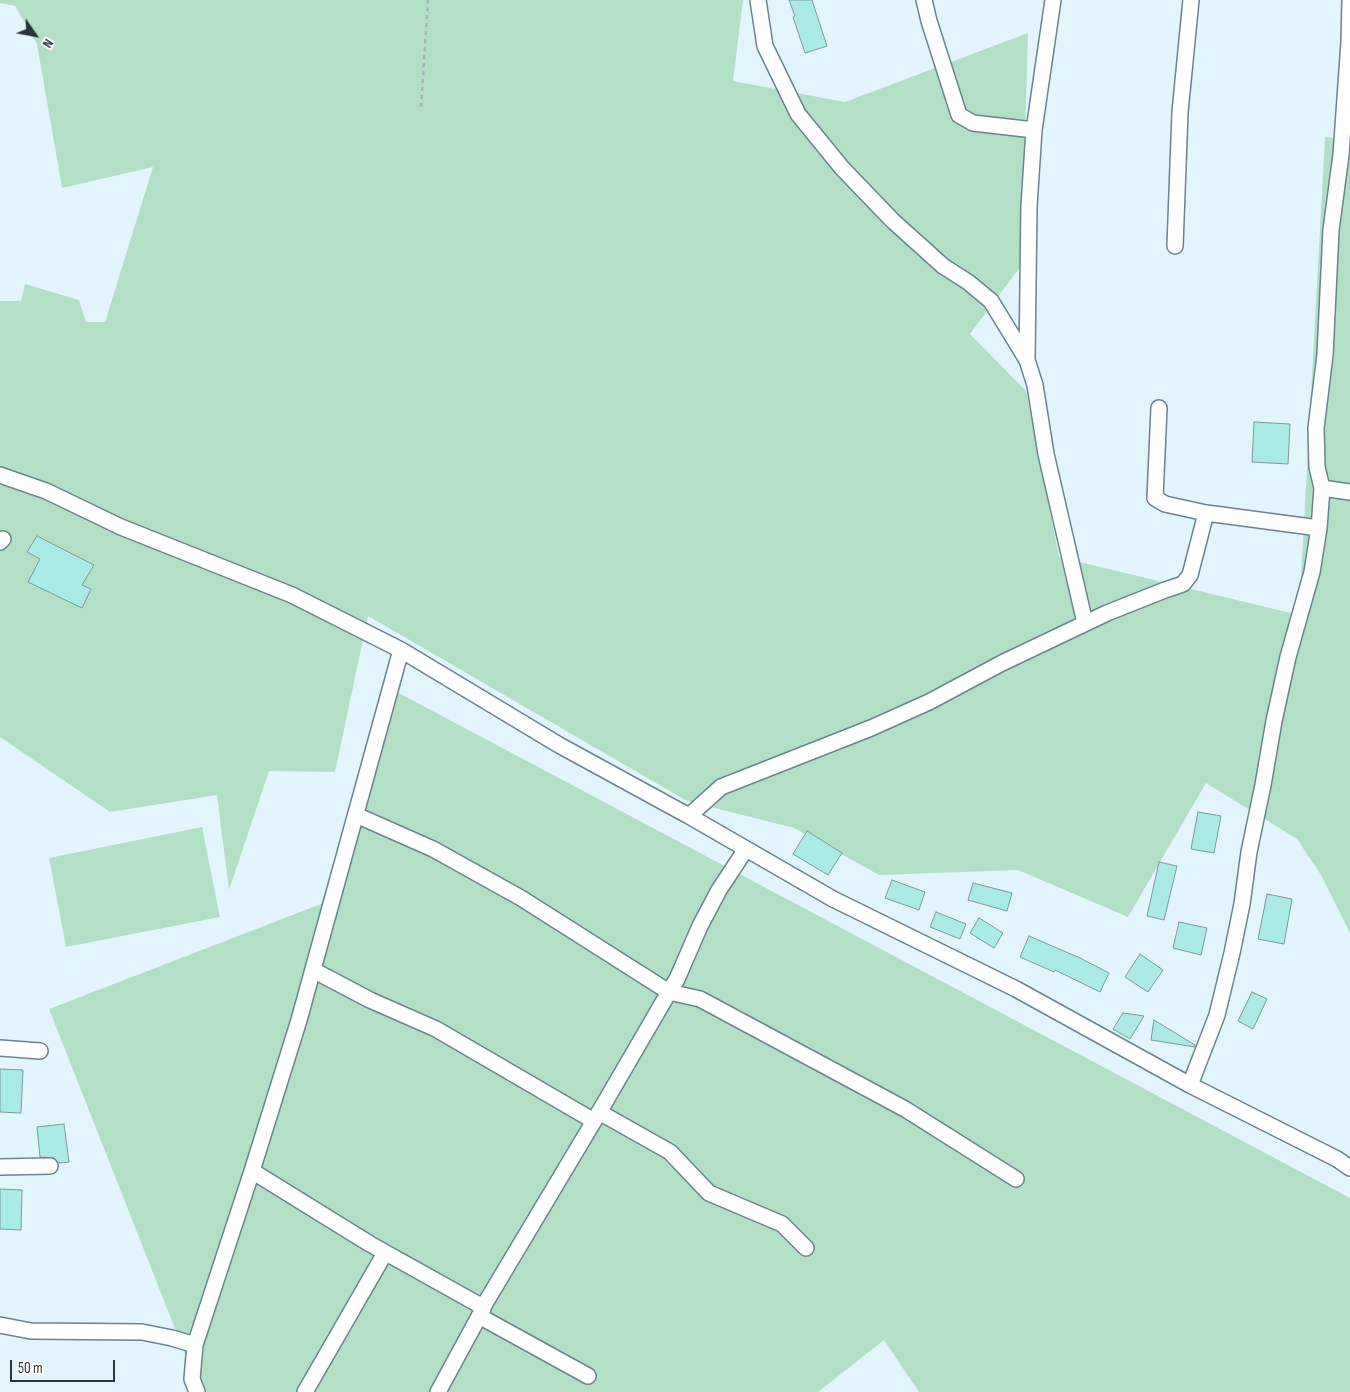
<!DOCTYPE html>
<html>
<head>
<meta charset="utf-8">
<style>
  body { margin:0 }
  #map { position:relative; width:1350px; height:1392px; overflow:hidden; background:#e3f5fc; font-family:"Sofia Sans Condensed",sans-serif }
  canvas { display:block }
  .north { position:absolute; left:10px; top:10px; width:50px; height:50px; -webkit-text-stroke:4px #fefefe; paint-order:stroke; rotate:123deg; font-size:14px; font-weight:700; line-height:20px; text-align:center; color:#293539 }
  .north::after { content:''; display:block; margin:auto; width:18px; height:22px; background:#293539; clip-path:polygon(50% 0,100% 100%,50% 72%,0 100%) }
  .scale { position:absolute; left:10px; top:1360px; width:105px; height:22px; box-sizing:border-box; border:2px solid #293539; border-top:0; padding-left:6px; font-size:15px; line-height:18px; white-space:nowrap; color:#293539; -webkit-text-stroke:4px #fefefe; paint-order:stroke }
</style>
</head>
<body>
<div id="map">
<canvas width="1350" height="1392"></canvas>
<div class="north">N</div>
<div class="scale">50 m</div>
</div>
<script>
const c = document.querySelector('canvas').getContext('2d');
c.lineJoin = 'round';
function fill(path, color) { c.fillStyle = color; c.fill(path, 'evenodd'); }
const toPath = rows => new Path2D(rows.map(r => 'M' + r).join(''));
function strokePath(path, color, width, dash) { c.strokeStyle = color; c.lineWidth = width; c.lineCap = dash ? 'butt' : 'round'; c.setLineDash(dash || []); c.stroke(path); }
const green = toPath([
  [0,0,743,0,733,81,845,102,1028,33,1021,266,970,334,1026,391,1059,557,1299,615,1325,137,1350,139,1350,933,1321,875,1297,839,1206,783,1128,917,1018,870,879,875,794,828,687,801,368,616,335,772,269,771,229,890,217,795,110,812,0,737,0,301,21,301,25,284,79,300,86,322,105,322,153,167,62,188,37,44,15,6,0,3],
  [395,691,1350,1198,1350,1392,919,1392,884,1340,818,1392,200,1392,49,1009,321,904],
  [202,827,220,917,66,947,49,858]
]);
const building = toPath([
  [789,0,812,0,827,46,805,53,793,17,795,16,789,0],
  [1254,422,1290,424,1288,464,1252,462,1254,422],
  [37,536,94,565,82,585,91,589,82,608,28,582,40,559,27,552,37,536],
  [1198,812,1221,816,1214,853,1191,849,1198,812],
  [807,831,842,853,828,875,793,854,807,831],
  [1159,862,1177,866,1164,920,1147,916,1159,862],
  [892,880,925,892,919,910,885,898,892,880],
  [973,883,1012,893,1007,911,968,900,973,883],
  [1267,894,1292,899,1284,944,1258,939,1267,894],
  [936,912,966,924,960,939,930,927,936,912],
  [979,918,1003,933,994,948,970,933,979,918],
  [1179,922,1207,928,1201,955,1173,948,1179,922],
  [1029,936,1080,958,1109,973,1100,992,1055,970,1054,972,1020,957,1029,936],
  [1140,954,1163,970,1148,992,1125,977,1140,954],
  [1252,992,1267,999,1253,1029,1238,1021,1252,992],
  [1123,1013,1144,1016,1130,1039,1113,1029,1123,1013],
  [1154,1020,1195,1045,1195,1047,1151,1040,1154,1020],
  [0,1069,23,1070,21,1113,0,1112,0,1069],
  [64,1124,69,1162,59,1163,54,1158,40,1157,37,1127,64,1124],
  [0,1189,22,1190,21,1230,0,1229,0,1189]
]);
const path = toPath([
  [421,107,428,0]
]);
const minor = toPath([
  [758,0,765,46,798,114,842,168,893,221,943,266,968,282,991,301,1027,360,1035,385,1046,454,1085,623],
  [924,0,929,21,959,115,973,123,1034,130],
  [1175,246,1180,112,1191,0],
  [1027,359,1029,206,1034,130,1053,0],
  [1159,408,1155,498,1165,504,1206,513],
  [0,475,46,491,121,527,292,595,401,650,559,745,689,816,833,899,1016,989,1190,1085,1337,1159,1350,1168],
  [1322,488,1350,492],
  [0,542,3,539],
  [356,815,433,849,521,898,669,992,700,999,905,1109,1016,1179],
  [689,816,721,787,871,728,929,702,1002,663,1107,613,1165,590,1183,584,1190,575,1206,513,1319,528],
  [313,970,370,1000,436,1029,594,1121],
  [0,1048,40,1051],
  [1190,1085,1217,1015,1232,953,1242,904,1249,852,1263,785,1274,721,1288,657,1312,572,1319,528,1322,488,1317,467,1316,428,1325,355,1331,230,1341,155,1349,42,1350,0],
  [599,1112,670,1152,709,1193,782,1224,806,1248],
  [0,1167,50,1166],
  [252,1171,370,1244,483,1307,594,1121,669,992,677,979,700,926,719,890,746,849],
  [479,1316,588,1376],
  [0,1325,31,1331,142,1332,172,1338,195,1345,192,1379,197,1392],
  [195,1345,252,1171,299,1020,401,650],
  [305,1392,385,1253],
  [438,1392,483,1309]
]);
fill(green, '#b2e0c6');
fill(building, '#aaeae7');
strokePath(building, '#7b9b99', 1);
strokePath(minor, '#69848f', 18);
strokePath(path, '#a3b3b9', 2.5, [4, 4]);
strokePath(minor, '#fff', 15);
</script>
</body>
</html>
